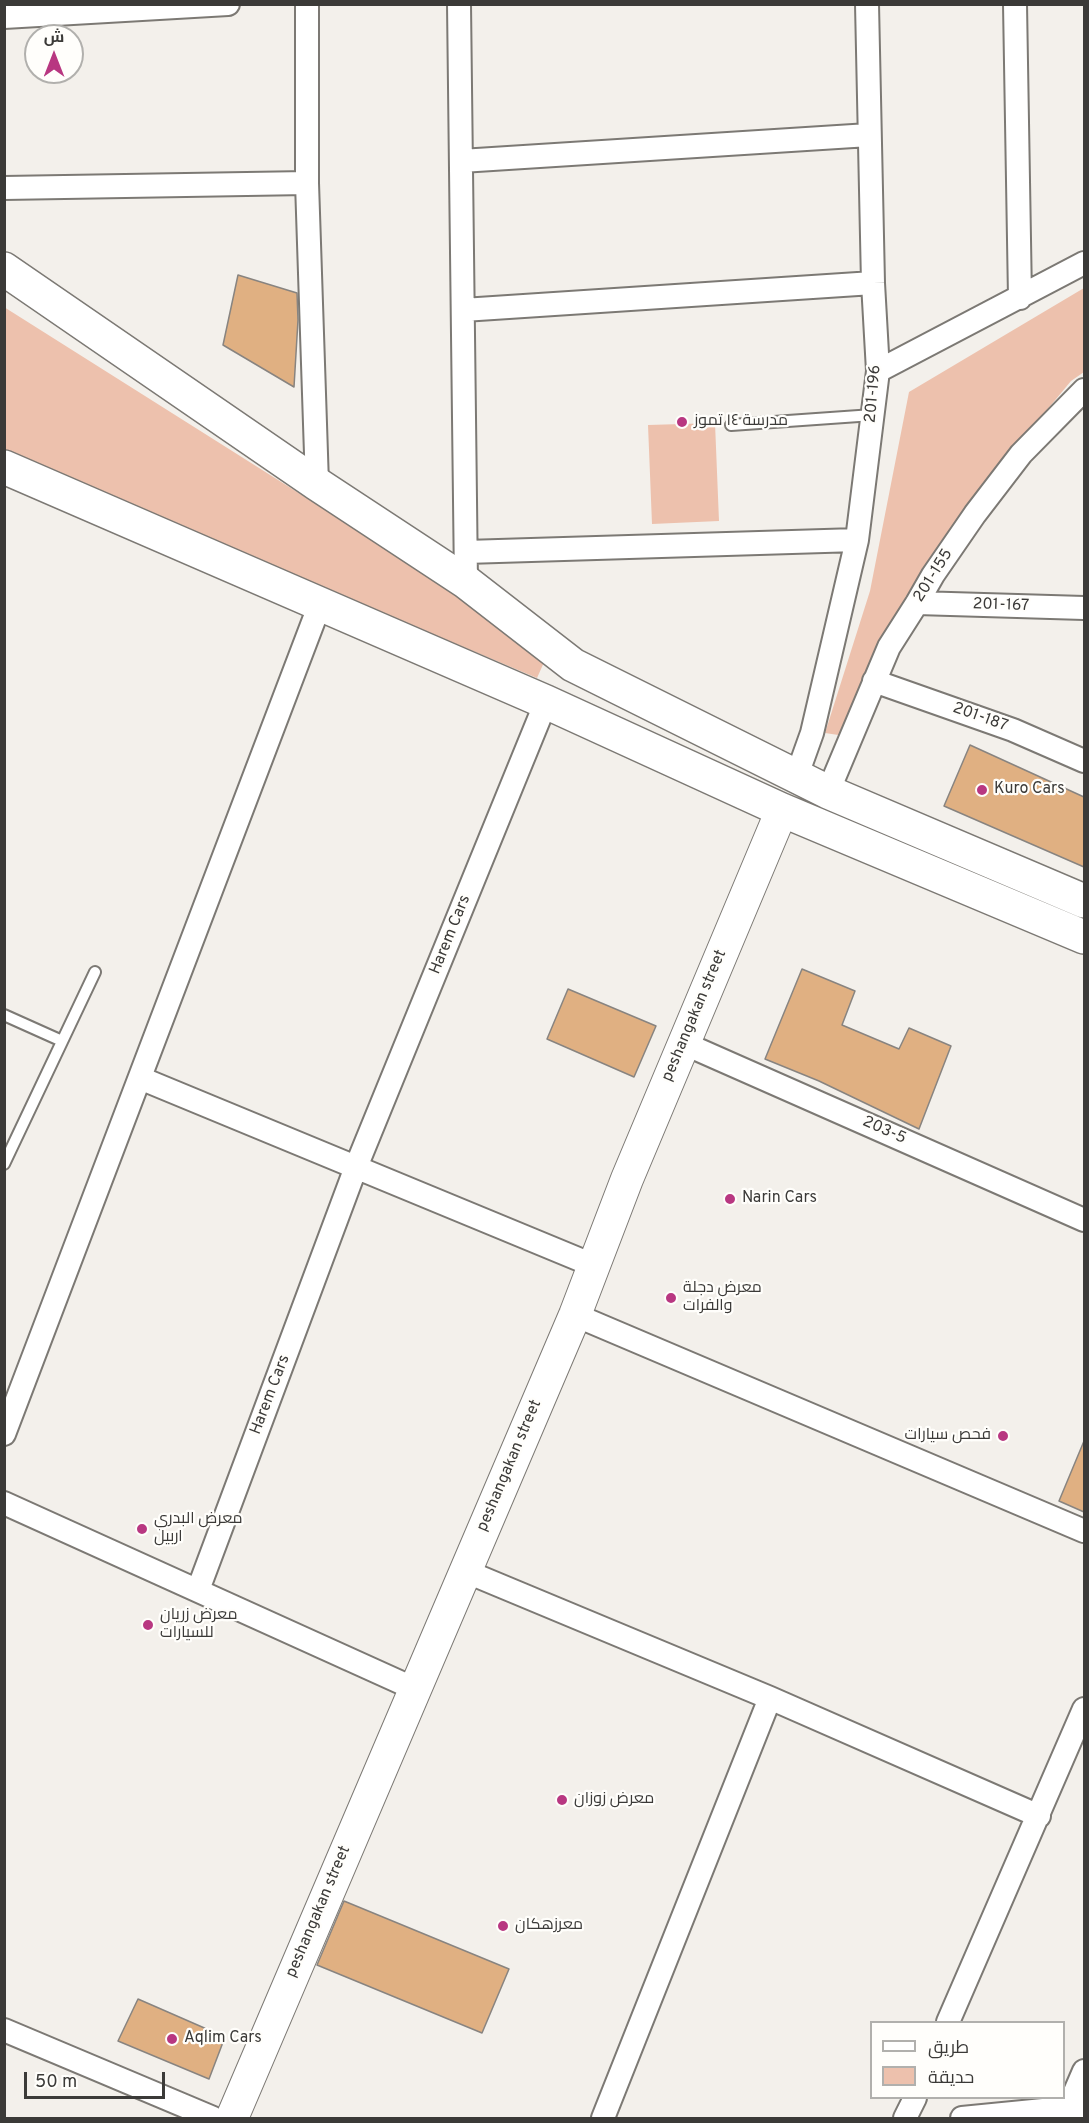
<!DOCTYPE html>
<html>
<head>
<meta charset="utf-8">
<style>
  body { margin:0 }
  #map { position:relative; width:1089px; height:2123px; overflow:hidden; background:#f3f0eb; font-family:Overpass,Cairo,sans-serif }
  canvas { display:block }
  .frame { position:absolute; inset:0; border:6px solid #3b3a38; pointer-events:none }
  .legend { position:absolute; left:870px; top:2021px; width:195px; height:78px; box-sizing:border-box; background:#fffefb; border:2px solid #b1b0ad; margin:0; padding:8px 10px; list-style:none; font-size:18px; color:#3b3a38 }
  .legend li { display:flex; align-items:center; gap:12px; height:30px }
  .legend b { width:30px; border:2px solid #b1b0ad }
  .north { position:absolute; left:24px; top:24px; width:60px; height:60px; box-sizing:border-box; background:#fffefb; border:2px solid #b1b0ad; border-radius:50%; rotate:0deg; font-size:16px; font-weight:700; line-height:24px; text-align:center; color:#3b3a38 }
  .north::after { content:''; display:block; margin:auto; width:21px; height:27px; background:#b83781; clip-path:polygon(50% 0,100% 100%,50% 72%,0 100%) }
  .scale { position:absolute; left:24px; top:2072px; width:141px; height:27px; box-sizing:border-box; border:3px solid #3b3a38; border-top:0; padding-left:8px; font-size:18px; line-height:21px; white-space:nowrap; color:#3b3a38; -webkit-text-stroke:4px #fffefb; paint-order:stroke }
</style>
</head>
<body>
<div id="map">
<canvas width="1089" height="2123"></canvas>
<div class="frame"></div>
<ul class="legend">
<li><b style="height:8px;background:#fff"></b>طريق</li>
<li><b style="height:16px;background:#edc1ad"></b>حديقة</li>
</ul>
<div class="north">ش</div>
<div class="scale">50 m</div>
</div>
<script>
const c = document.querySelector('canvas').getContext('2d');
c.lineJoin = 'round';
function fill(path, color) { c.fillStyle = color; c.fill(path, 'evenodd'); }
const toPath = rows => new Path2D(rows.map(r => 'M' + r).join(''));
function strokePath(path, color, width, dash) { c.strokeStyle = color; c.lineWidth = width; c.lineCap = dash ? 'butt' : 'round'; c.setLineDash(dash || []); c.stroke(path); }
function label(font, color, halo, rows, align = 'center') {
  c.font = font + ' Overpass,Cairo,sans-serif'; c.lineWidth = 4.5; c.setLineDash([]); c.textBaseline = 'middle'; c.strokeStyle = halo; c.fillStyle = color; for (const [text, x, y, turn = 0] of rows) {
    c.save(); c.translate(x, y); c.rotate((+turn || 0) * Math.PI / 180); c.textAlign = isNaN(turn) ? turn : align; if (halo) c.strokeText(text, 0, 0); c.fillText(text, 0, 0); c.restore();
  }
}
const green = toPath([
  [1084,288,1084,372,1071,381,968,505,871,661,845,736,825,733,870,591,909,392],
  [4,307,549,651,537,678,5,454],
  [715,423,719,521,652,524,648,425]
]);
const building = toPath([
  [238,275,297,293,298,320,294,387,223,345,238,275],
  [970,745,1084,797,1084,867,944,806,970,745],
  [802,969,855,991,842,1025,899,1049,909,1028,951,1046,919,1129,819,1081,765,1059,802,969],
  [568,989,656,1026,634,1077,547,1039,568,989],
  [1084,1441,1084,1512,1059,1501,1084,1441],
  [344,1901,509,1969,482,2033,317,1965,344,1901],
  [138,1999,225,2037,209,2079,118,2041,138,1999]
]);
const lane = toPath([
  [731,425,873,415],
  [4,1015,62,1041],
  [4,1164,95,972]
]);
const street = toPath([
  [307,4,307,183,317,484],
  [459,4,466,582],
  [1015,4,1020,298],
  [4,17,228,4],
  [461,161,869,135],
  [4,188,307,183],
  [463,310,873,283],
  [878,371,1084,263],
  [466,552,857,540],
  [917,603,1084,608],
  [874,681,1013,730,1084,761],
  [797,775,812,733,857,540,878,371,873,283,867,4],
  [828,792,889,647,917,603,933,575,975,514,1021,454,1084,390],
  [683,1043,1084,1220],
  [140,1078,595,1266],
  [575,1315,1084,1531],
  [4,1434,320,604],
  [4,1503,415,1689],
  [465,1571,770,1698,1039,1816],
  [198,1590,356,1167,546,702],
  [948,2022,1084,1709],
  [4,2030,213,2118],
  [1068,2108,1084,2071],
  [603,2118,770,1698],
  [905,2118,915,2098],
  [962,2118,1084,2106]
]);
const secondary = toPath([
  [232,2118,575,1315,627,1179,782,810]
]);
const primary = toPath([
  [4,269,317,484,466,582,573,665,828,792,1084,901],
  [4,467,546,702,782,810,1084,937]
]);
const markers = [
  [682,422,6,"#b83781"],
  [982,790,6,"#b83781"],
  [730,1199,6,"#b83781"],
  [671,1298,6,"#b83781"],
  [1003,1436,6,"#b83781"],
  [142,1529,6,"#b83781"],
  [148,1625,6,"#b83781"],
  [562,1800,6,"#b83781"],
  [503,1926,6,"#b83781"],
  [172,2039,6,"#b83781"]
];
const streetNames = [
  ["201-196",874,394,-85],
  ["201-155",934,576,-58],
  ["201-167",1001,606,2],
  ["201-187",980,718,20],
  ["Harem Cars",451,935,-68],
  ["peshangakan street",695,1016,-67],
  ["203-5",884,1131,24],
  ["Harem Cars",271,1395,-69],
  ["peshangakan street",510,1466,-67],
  ["peshangakan street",319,1912,-67]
];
const poiNames = [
  ["مدرسة ١٤ تموز",694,422],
  ["Kuro Cars",994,790],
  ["Narin Cars",742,1199],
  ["معرض دجلة",683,1289],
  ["والفرات",683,1307],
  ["فحص سيارات",991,1436,"right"],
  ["معرض البدري",154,1520],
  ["اربيل",154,1538],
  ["معرض زريان",160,1616],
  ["للسيارات",160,1634],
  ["معرض زوزان",574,1800],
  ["معرزهكان",515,1926],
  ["Aqlim Cars",184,2039]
];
fill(green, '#edc1ad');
fill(building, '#e0b082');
strokePath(building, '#888480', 1.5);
strokePath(lane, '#7c7974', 14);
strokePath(street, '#7c7974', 26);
strokePath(secondary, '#7c7974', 34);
strokePath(primary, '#7c7974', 36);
strokePath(lane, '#fff', 10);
strokePath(street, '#fff', 22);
strokePath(secondary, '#fff', 32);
strokePath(primary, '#fff', 33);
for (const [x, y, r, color] of markers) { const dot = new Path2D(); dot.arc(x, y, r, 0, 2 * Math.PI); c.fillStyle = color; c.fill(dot); strokePath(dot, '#fffefb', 2); }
label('16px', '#3b3a38', '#fffefb', streetNames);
label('16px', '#3b3a38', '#fffefb', poiNames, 'left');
</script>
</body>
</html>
